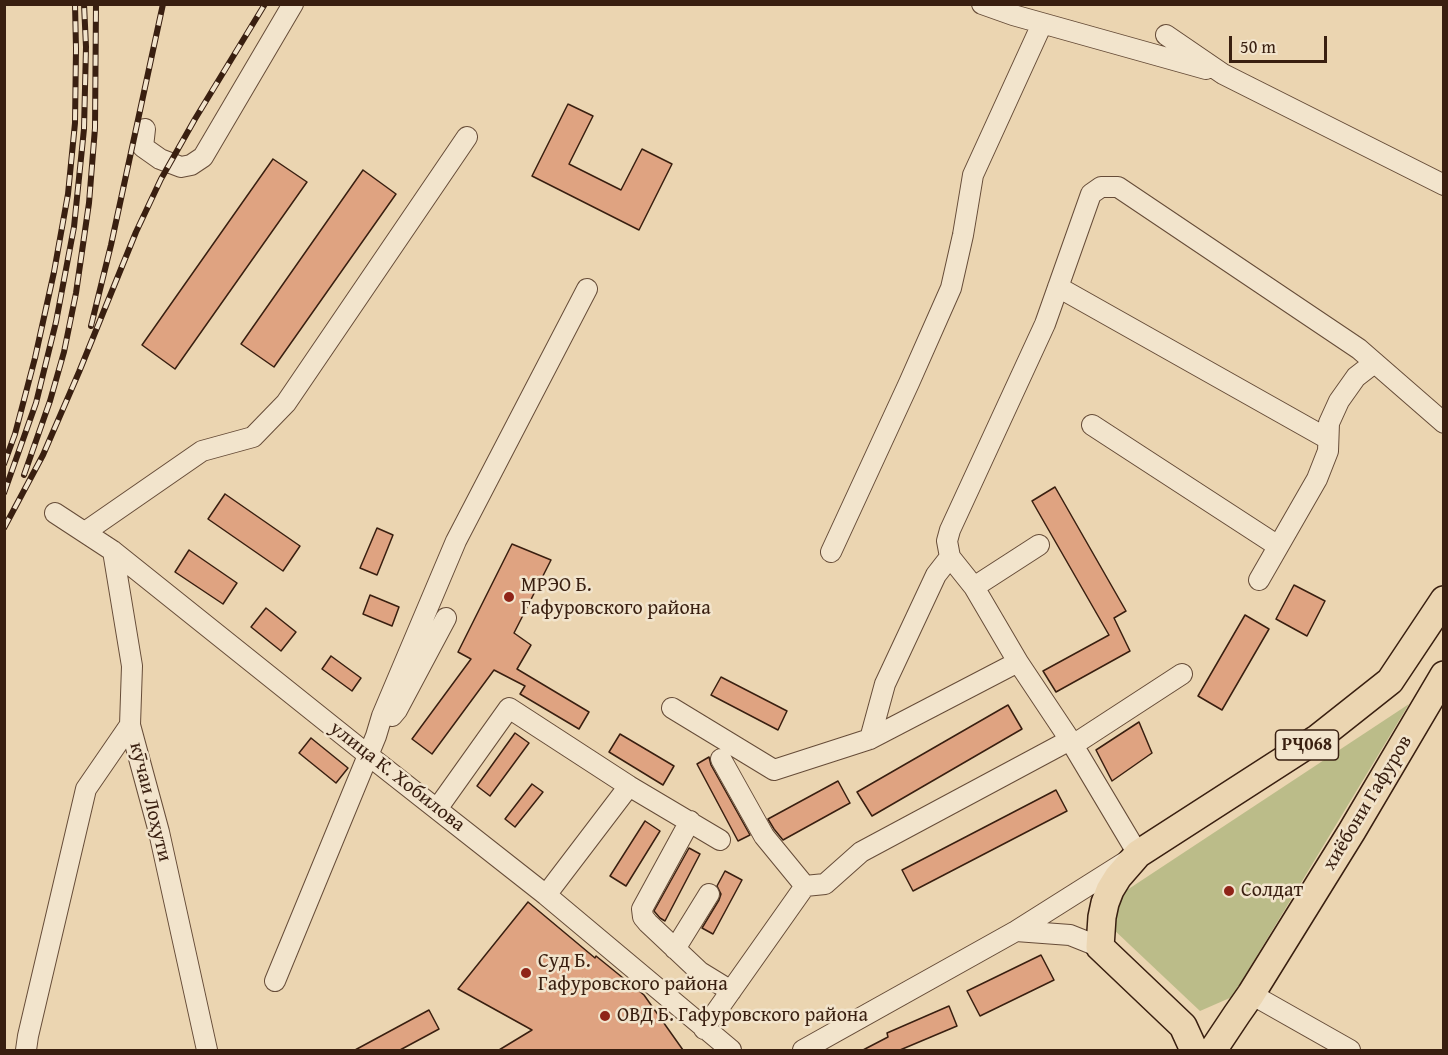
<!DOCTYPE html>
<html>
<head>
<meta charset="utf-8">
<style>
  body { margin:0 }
  #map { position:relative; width:1448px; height:1055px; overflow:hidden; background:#ebd5b1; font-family:"Gentium Book Plus",serif }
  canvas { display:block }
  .frame { position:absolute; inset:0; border:6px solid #391f10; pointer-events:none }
  .scale { position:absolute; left:1229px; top:36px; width:98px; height:27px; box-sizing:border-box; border:3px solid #391f10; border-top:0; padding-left:8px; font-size:18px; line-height:21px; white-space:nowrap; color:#391f10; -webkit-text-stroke:4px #f2e4cc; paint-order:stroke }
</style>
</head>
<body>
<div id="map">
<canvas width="1448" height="1055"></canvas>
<div class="frame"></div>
<div class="scale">50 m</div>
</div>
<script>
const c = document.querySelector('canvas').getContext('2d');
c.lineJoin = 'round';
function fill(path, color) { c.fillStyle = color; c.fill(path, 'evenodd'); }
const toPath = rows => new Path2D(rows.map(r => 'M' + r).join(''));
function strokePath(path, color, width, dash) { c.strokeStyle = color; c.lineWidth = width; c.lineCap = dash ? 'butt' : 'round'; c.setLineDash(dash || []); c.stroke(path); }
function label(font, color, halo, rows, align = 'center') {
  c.font = font + ' "Gentium Book Plus",serif'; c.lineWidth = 5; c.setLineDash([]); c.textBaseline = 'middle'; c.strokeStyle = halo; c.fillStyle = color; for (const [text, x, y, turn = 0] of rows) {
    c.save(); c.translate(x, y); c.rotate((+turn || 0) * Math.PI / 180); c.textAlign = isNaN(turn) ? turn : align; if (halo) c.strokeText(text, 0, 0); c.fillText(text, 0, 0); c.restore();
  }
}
const green = toPath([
  [1409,704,1232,997,1200,1011,1112,928,1124,892]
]);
const building = toPath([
  [568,104,593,116,569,164,621,190,642,149,672,164,639,230,532,176,568,104],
  [273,159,307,182,175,369,142,345,273,159],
  [363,170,396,194,274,367,241,344,363,170],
  [1055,487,1126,611,1114,618,1130,651,1056,692,1043,671,1109,635,1032,501,1055,487],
  [225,494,300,546,283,571,208,519,225,494],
  [377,528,393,535,377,575,360,568,377,528],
  [512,544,551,560,514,633,531,645,517,669,589,712,579,729,520,694,525,686,494,670,432,754,412,739,471,659,458,652,512,544],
  [189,550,237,583,223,604,175,572,189,550],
  [1294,585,1325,601,1307,636,1276,619,1294,585],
  [370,595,399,607,392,626,363,614,370,595],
  [266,608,296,632,281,651,251,627,266,608],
  [1245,615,1269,629,1222,710,1198,696,1245,615],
  [331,656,361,678,352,691,322,669,331,656],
  [721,677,787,711,778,730,711,695,721,677],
  [1008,705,1022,729,872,816,857,792,1008,705],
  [1139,722,1152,753,1112,781,1096,750,1139,722],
  [515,733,529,743,490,796,477,786,515,733],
  [620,734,674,766,663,785,609,752,620,734],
  [311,738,348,768,336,783,299,753,311,738],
  [709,757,711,765,750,835,738,841,697,764,709,757],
  [838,781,850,803,783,840,774,829,768,819,838,781],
  [532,784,543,792,515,827,505,819,532,784],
  [1056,790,1067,811,913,891,902,870,1056,790],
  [645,821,660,831,626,886,610,876,645,821],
  [689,848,700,854,665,921,660,918,654,911,689,848],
  [725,871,742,880,713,934,702,928,719,900,721,894,717,886,725,871],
  [528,902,595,958,596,956,644,995,683,1050,499,1050,532,1030,458,989,528,902],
  [1041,955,1054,980,980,1016,967,991,1041,955],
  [949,1006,957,1026,900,1050,863,1050,888,1037,887,1033,949,1006],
  [429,1010,439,1029,400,1050,355,1050,429,1010]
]);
const minor = toPath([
  [982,4,1013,15,1206,69],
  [1166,35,1223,74,1444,185],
  [145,129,143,147,160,159,181,167,191,165,203,157,293,4],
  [1058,287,1328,439],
  [1092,425,1278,546],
  [55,513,113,551,368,755,546,895,731,1050],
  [85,532,202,451,253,437,286,403,467,137],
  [113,551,132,666,130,725,159,832,207,1050],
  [831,552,909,383,951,288,963,235,973,175,1042,24],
  [1259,580,1317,479,1328,451,1329,423,1339,401,1356,377,1374,363],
  [974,587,950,557,947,541,950,530,1045,324,1091,194,1101,187,1118,187,1359,349,1444,423],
  [1018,662,974,587,1039,545],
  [672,708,774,770,870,739,1018,662,1070,740,1138,854,1016,931,803,1050],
  [392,716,397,710,446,618],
  [870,739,885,684,936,575,950,557],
  [1073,745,1182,674],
  [437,809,509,708,629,786,720,840],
  [690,821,642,909,643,917,648,923,700,972,731,991],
  [805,886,825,884,861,852,1070,740],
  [546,895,629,786],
  [1016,931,1070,935,1100,947],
  [675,949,709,894],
  [275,981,376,736,382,716,456,541,587,289],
  [1251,994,1350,1050],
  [704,1029,805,886,764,836,721,759],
  [26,1050,28,1036,86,789,130,725]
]);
const highway = toPath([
  [1194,1050,1183,1026,1100,947,1102,917,1105,903,1110,890,1118,877,1138,854,1318,738,1390,681,1444,600],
  [1213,1050,1237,1014,1251,994,1352,831,1444,675]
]);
const rail = toPath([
  [91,326,111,245,163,4],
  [4,464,15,434,35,358,54,272,68,194,75,123,76,49,75,4],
  [24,475,50,401,64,352,76,293,89,203,95,128,96,4],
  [4,493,36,403,56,322,74,227,84,129,86,47,84,4],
  [4,528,43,455,79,372,136,232,161,179,195,119,265,4]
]);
const markers = [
  [509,597,6,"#8f2418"],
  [1229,891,6,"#8f2418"],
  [526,973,6,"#8f2418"],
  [605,1016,6,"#8f2418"]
];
const shields = [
  [1307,745,63]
];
const shieldNames = [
  ["РҶ068",1307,745]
];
const poiNames = [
  ["МРЭО Б.",521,586],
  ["Гафуровского района",521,609],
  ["Солдат",1241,891],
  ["Суд Б.",538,962],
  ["Гафуровского района",538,985],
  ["ОВД Б. Гафуровского района",617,1016]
];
const streetNames = [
  ["улица К. Хобилова",397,777,38],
  ["кӯчаи Лоҳути",150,802,76],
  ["хиёбони Гафуров",1368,803,-59]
];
fill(green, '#bbbc89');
fill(building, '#dfa381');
strokePath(building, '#391f10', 1.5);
strokePath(minor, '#664c38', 22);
strokePath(highway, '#391f10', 30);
strokePath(minor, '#f2e4cc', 20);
strokePath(highway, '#ebd5b1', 27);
strokePath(rail, '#391f10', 6);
strokePath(rail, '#f2e4cc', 4, [11]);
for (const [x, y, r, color] of markers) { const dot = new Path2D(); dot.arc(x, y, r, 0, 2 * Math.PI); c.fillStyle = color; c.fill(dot); strokePath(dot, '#f2e4cc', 2); }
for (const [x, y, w] of shields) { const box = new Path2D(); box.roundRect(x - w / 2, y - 15, w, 30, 4.5); c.fillStyle = '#f2e4cc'; c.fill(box); strokePath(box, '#391f10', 1.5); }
label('bold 18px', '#391f10', null, shieldNames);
label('20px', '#391f10', '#f2e4cc', poiNames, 'left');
label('20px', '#391f10', '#f2e4cc', streetNames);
</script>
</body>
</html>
